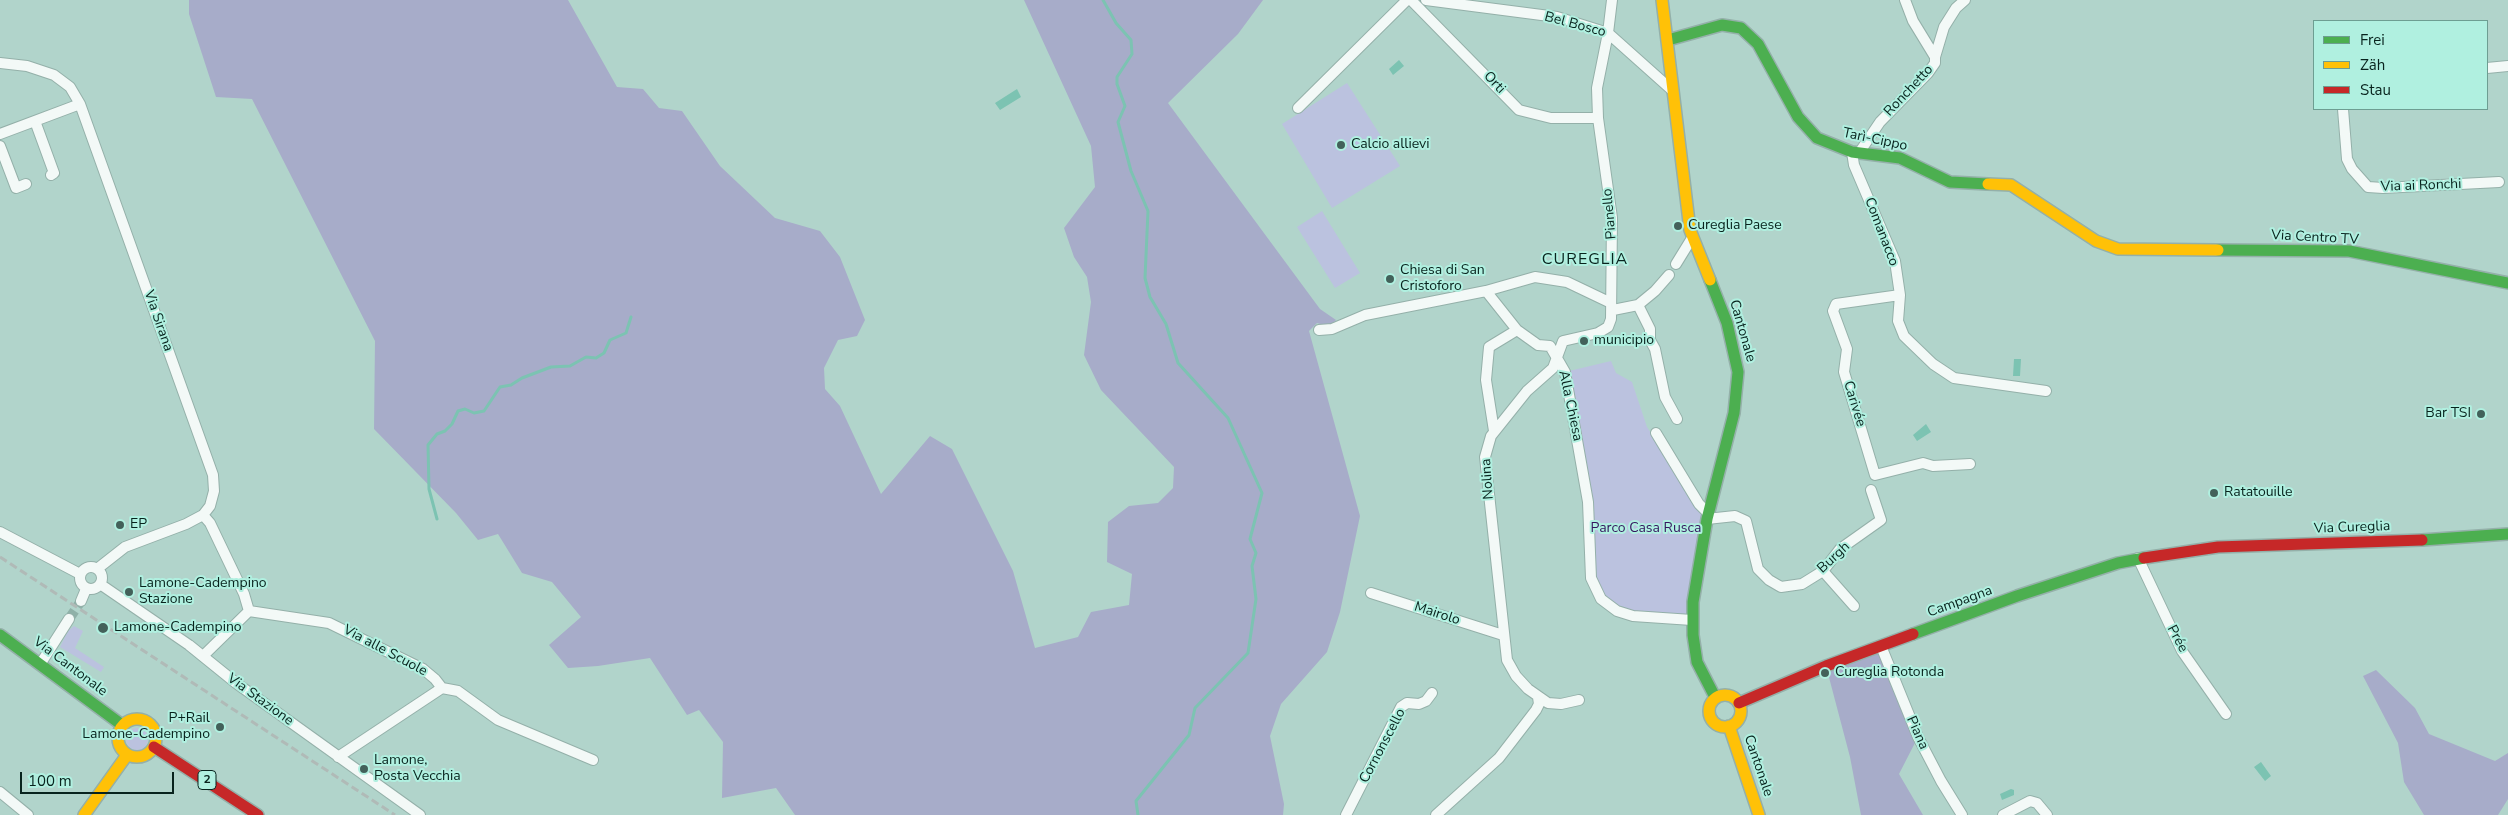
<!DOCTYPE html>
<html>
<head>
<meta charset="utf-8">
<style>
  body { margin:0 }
  #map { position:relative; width:2508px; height:815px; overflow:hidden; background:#b1d4cb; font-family:"Nunito Sans",sans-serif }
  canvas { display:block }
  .legend { position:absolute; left:2313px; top:20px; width:175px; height:90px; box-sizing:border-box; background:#b0f0e0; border:1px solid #6d9e92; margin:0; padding:6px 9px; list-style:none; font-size:15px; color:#08231d }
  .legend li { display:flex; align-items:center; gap:10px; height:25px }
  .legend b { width:25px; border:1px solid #6d9e92 }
  .scale { position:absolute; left:20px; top:772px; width:154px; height:22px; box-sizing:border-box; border:2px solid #08231d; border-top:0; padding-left:6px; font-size:15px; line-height:18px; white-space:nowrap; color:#08231d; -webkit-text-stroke:4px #b0f0e0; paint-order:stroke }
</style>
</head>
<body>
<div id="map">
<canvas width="2508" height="815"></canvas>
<ul class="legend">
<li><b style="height:6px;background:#4caf50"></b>Frei</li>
<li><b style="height:6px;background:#ffc107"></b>Zäh</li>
<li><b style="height:6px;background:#c62828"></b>Stau</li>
</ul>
<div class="scale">100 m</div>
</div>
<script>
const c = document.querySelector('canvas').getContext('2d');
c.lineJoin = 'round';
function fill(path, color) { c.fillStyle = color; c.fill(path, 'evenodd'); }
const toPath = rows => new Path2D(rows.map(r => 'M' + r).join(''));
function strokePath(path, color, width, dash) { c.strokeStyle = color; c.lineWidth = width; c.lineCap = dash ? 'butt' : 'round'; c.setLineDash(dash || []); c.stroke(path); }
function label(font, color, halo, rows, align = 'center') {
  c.font = font + ' "Nunito Sans",sans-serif'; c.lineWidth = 4; c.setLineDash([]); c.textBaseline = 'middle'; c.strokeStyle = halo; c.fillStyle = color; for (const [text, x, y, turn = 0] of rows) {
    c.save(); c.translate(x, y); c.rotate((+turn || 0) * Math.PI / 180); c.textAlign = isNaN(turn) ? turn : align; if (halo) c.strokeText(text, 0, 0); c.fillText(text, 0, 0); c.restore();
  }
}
const green = toPath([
  [1347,83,1400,166,1332,208,1282,124],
  [1322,211,1360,273,1335,288,1297,227],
  [1611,361,1616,373,1632,382,1647,427,1651,433,1656,433,1708,513,1692,620,1633,616,1596,590,1588,502,1565,372],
  [74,626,83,631,75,648,104,667,101,672,60,647,68,631],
  '126 739a11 11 0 1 1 22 0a11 11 0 1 1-22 0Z'
]);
const forest = toPath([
  [189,0,568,0,617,87,643,89,659,108,682,111,720,166,775,218,820,231,840,257,865,320,857,336,838,340,824,368,825,389,840,406,881,494,930,436,952,449,1013,571,1035,648,1078,637,1091,612,1129,605,1132,574,1107,562,1108,522,1129,506,1158,503,1173,488,1174,467,1101,390,1084,355,1091,302,1087,277,1074,257,1064,228,1095,187,1091,146,1024,0,1263,0,1238,34,1168,103,1320,309,1336,320,1330,327,1317,323,1309,331,1360,516,1340,612,1327,652,1281,704,1270,736,1284,804,1283,815,795,815,776,788,722,798,723,742,699,710,687,715,650,658,598,666,568,668,549,645,581,617,552,582,522,573,498,534,478,540,456,513,374,429,375,341,252,99,216,97,189,14],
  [1881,646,1918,737,1899,774,1923,815,1861,815,1850,757,1826,666],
  [2376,670,2415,708,2429,734,2495,761,2508,753,2508,799,2498,815,2424,815,2404,782,2398,743,2363,676]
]);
const water = toPath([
  [1399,60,1404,66,1393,75,1389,69],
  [1017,89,1021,97,1000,110,995,103],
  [2014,359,2021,359,2020,376,2013,376],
  [1926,424,1931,432,1917,441,1913,435],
  [2261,762,2271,776,2265,781,2254,767],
  [2011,789,2014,790,2014,795,2002,800,2000,794]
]);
const stream = toPath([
  [1103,0,1116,23,1131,40,1132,54,1117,77,1117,84,1125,106,1118,122,1131,171,1148,211,1145,278,1150,297,1166,324,1178,363,1228,418,1262,493,1250,539,1256,553,1252,566,1256,599,1248,653,1195,708,1189,735,1136,801,1138,815],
  [437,519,429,489,428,445,437,434,445,431,452,424,458,411,465,409,474,413,484,411,500,387,511,385,522,378,551,367,570,366,586,357,596,358,604,353,610,340,626,333,631,317]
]);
const streetTunnel = toPath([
  [69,619,81,601]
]);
const street = toPath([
  [1411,0,1519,110,1551,118,1598,118],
  [1426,0,1557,17,1608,33,1673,91],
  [1935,57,1944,27,1956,8,1965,0],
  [0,63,27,66,54,75,70,87,80,104,213,475,214,491,210,506,203,515,186,524,125,547,97,569],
  [2487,68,2508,66],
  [1298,108,1407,0],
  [2343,109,2347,159,2352,169,2368,187,2383,188,2499,182],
  [35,121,54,173,51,175],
  [0,134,80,104],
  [0,146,16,188,26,184],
  [1852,152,1854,165,1895,261,1900,295,1898,321,1904,336,1933,364,1954,378,2046,391],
  [1859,153,1880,122,1928,73,1935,63,1935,57,1913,21,1905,0],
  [1676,264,1692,238],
  [1486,291,1535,277,1567,282,1611,303],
  [1900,295,1836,304,1833,311,1847,349,1844,372,1875,475,1923,463,1933,466,1970,464],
  [1638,305,1650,329,1650,340,1655,349,1665,397,1677,419],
  [1613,310,1638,305,1655,291,1669,275],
  [1319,330,1332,329,1365,315,1486,291,1517,330,1538,345,1550,346,1565,372,1588,502,1591,578,1601,599,1617,611,1633,616,1692,620],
  [1494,431,1486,380,1489,347,1517,330],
  [1656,433,1699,504,1708,513],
  [203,515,210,523,244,594,249,611],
  [1707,519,1735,516,1746,521,1758,569,1769,580,1781,587,1802,584,1823,571,1840,549,1881,520,1871,490],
  [0,532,80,574],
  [2138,558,2182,651,2226,714],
  '80 578a11 11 0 1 1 22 0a11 11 0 1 1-22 0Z',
  [1823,571,1854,606],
  [100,584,189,645,236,683,420,815],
  [1371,593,1503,635],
  [81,601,86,589],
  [1881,646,1918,737,1941,781,1962,815],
  [203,656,249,611,329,623,423,669,435,679,442,688,458,691,498,720,593,760],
  [41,663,69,619],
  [1579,700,1561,704,1548,703,1528,689,1516,676,1507,660,1485,457,1491,436,1527,391,1553,368,1563,341,1598,333,1608,327,1611,319,1612,218,1598,118,1597,88,1608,33,1612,0],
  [338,757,442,688],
  [0,792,28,815],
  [1346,815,1401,707,1407,703,1419,704,1426,701,1432,693],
  [1436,815,1499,758,1536,710,1539,704,1538,697],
  [2003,815,2030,801,2037,803,2047,815]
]);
const fast = toPath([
  [1668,40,1722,25,1741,28,1758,44,1798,117,1817,138,1852,152,1900,158,1950,182,1988,184],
  [2218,250,2349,251,2508,283],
  [1710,280,1727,323,1738,372,1734,413,1707,519,1693,602,1693,635,1697,662,1715,697],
  [2422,540,2508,534],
  [1913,634,2017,596,2118,563,2144,558],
  [0,635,122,725]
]);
const slow = toPath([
  [1662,0,1690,230,1710,280],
  [1988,184,2011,185,2096,241,2118,249,2218,250],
  '1709 711a16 16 0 1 1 32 0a16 16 0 1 1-32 0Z',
  '118 738a19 19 0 1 1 38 0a19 19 0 1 1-38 0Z',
  [1729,726,1759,815],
  [84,815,127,755]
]);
const jam = toPath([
  [2144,558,2218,547,2422,540],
  [1739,703,1826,666,1913,634],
  [154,747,258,815]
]);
const rail = toPath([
  [0,557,395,815]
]);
const markers = [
  [1341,145,5,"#43615a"],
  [1678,226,5,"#43615a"],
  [1390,279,5,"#43615a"],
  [1584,341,5,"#43615a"],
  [2481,414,5,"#43615a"],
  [2214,493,5,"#43615a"],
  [120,525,5,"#43615a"],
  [129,592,5,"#43615a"],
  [103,628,6,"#43615a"],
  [1825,673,5,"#43615a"],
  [220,727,5,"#43615a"],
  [364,769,5,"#43615a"]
];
const shields = [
  [207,780,18]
];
const shieldNames = [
  ["2",207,780]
];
const streetNames = [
  ["Bel Bosco",1575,25,15],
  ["Orti",1494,83,46],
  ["Ronchetto",1909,91,-47],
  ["Tarì-Cippo",1875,140,12],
  ["Via ai Ronchi",2421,186,-2],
  ["Pianello",1610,214,-95],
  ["Comanacco",1881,232,69],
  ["Via Centro TV",2315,238,3],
  ["Via Sirana",158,321,71],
  ["Cantonale",1742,331,74],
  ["Carivée",1854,404,73],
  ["Alla Chiesa",1570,406,78],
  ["Nolina",1488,479,-94],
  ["Via Cureglia",2352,528,-2],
  ["Burgh",1834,558,-43],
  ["Campagna",1960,602,-20],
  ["Mairolo",1437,614,18],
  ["Prée",2177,639,62],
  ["Via alle Scuole",385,651,28],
  ["Via Cantonale",70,667,37],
  ["Via Stazione",260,700,36],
  ["Piana",1917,733,66],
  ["Cornonscello",1383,746,-62],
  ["Cantonale",1758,766,71]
];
const poiNames = [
  ["Calcio allievi",1351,145],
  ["Cureglia Paese",1688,226],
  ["Chiesa di San",1400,271],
  ["Cristoforo",1400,287],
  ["municipio",1594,341],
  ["Bar TSI",2471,414,"right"],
  ["Ratatouille",2224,493],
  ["EP",130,525],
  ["Lamone-Cadempino",139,584],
  ["Stazione",139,600],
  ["Lamone-Cadempino",114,628],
  ["Cureglia Rotonda",1835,673],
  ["P+Rail",210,719,"right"],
  ["Lamone-Cadempino",210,735,"right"],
  ["Lamone,",374,761],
  ["Posta Vecchia",374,777]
];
const parkNames = [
  ["Parco Casa Rusca",1646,529]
];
const quarterNames = [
  ["CUREGLIA",1585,260]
];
fill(green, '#bbc2df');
fill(forest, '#a7acc9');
fill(water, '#7cc3b2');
strokePath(stream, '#7cc3b2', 3);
strokePath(streetTunnel, '#8fb1a8', 10, [10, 5]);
strokePath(street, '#94b0a9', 12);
strokePath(fast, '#94b0a9', 14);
strokePath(slow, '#94b0a9', 14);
strokePath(jam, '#94b0a9', 14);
strokePath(street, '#f3f9f7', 10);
strokePath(fast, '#4caf50', 11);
strokePath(slow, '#ffc107', 11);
strokePath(jam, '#c62828', 11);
strokePath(rail, '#b0bab7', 3, [8, 4]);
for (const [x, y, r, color] of markers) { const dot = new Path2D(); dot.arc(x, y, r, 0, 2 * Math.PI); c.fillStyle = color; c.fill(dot); strokePath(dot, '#b0f0e0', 2); }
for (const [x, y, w] of shields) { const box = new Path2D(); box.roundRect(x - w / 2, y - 9.5, w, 19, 4); c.fillStyle = '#b0f0e0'; c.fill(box); strokePath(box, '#08231d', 1); }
label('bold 12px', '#08231d', null, shieldNames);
label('14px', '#08231d', '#b0f0e0', streetNames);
label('14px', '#08231d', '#b0f0e0', poiNames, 'left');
label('14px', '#35175f', '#b0f0e0', parkNames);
c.letterSpacing = '1px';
label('16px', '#08231d', '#b0f0e0', quarterNames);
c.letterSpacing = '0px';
</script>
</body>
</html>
